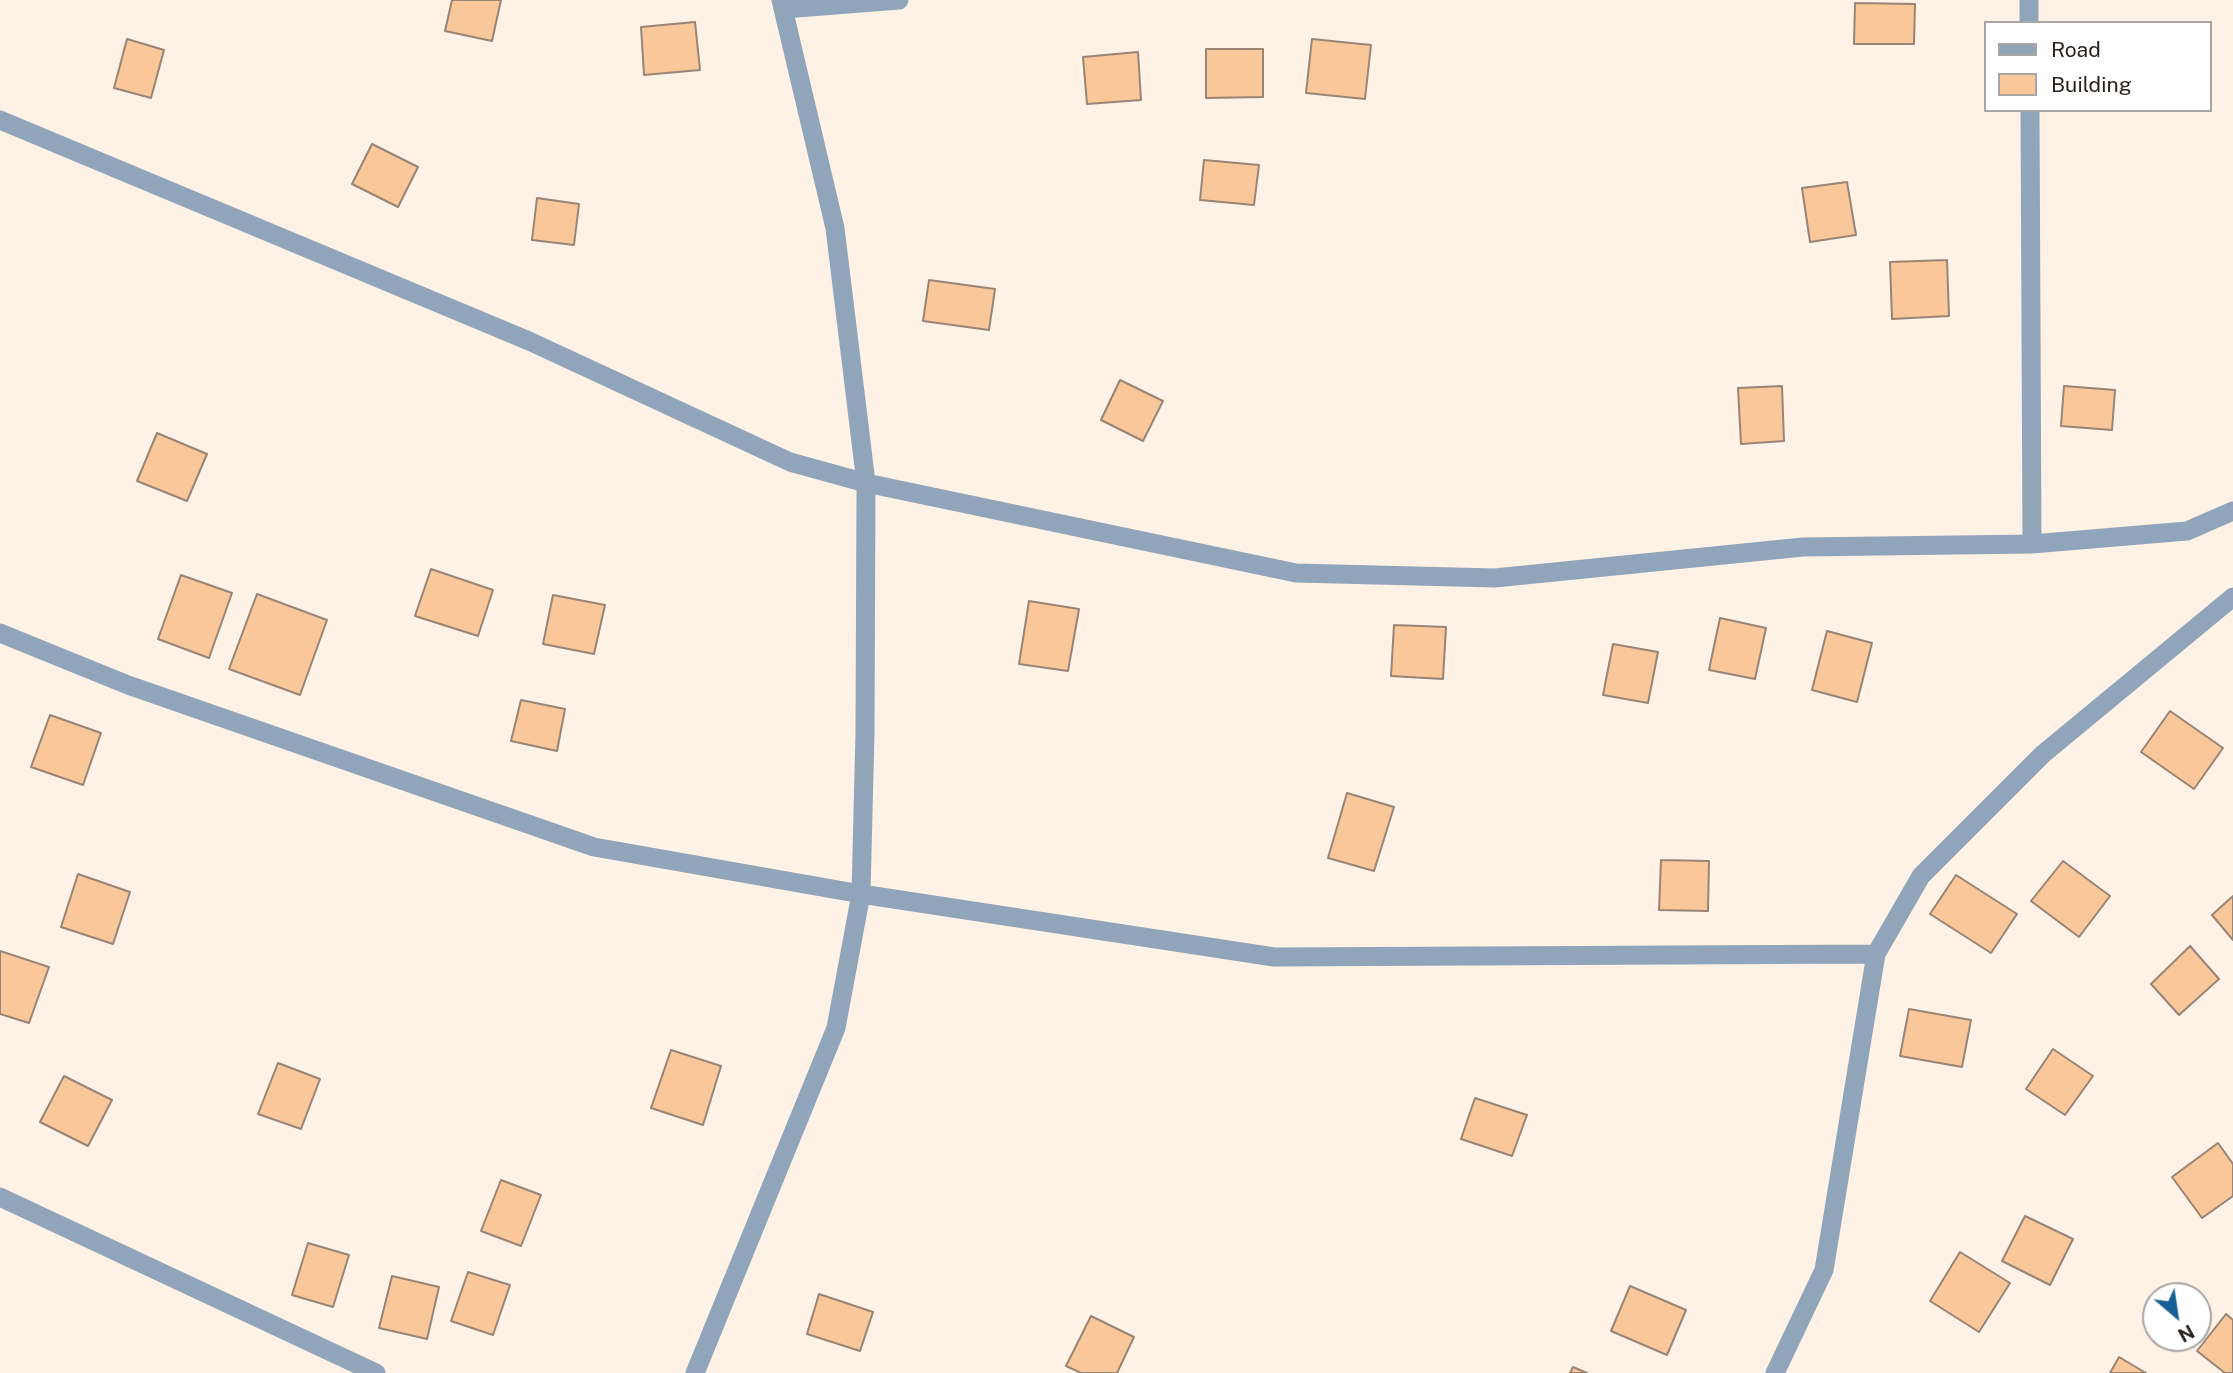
<!DOCTYPE html>
<html>
<head>
<meta charset="utf-8">
<style>
  body { margin:0 }
  #map { position:relative; width:2233px; height:1373px; overflow:hidden; background:#fef1e6; font-family:"Public Sans",sans-serif }
  canvas { display:block }
  .legend { position:absolute; left:1984px; top:21px; width:228px; height:91px; box-sizing:border-box; background:#fff; border:2px solid #a9a5a3; margin:0; padding:9px 12px; list-style:none; font-size:21px; color:#271f19 }
  .legend li { display:flex; align-items:center; gap:14px; height:35px }
  .legend b { width:35px; border:2px solid #a9a5a3 }
  .north { position:absolute; left:2142px; top:1282px; width:70px; height:70px; box-sizing:border-box; background:#fff; border:2px solid #a9a5a3; border-radius:50%; rotate:151deg; font-size:19px; font-weight:700; line-height:28px; text-align:center; color:#271f19 }
  .north::after { content:''; display:block; margin:auto; width:24px; height:32px; background:#196195; clip-path:polygon(50% 0,100% 100%,50% 72%,0 100%) }
</style>
</head>
<body>
<div id="map">
<canvas width="2233" height="1373"></canvas>
<ul class="legend">
<li><b style="height:9px;background:#90a5b9"></b>Road</li>
<li><b style="height:19px;background:#fac79a"></b>Building</li>
</ul>
<div class="north">N</div>
</div>
<script>
const c = document.querySelector('canvas').getContext('2d');
c.lineJoin = 'round';
function fill(path, color) { c.fillStyle = color; c.fill(path, 'evenodd'); }
const toPath = rows => new Path2D(rows.map(r => 'M' + r).join(''));
function strokePath(path, color, width, dash) { c.strokeStyle = color; c.lineWidth = width; c.lineCap = dash ? 'butt' : 'round'; c.setLineDash(dash || []); c.stroke(path); }
const building = toPath([
  [452,0,501,0,492,41,445,31,452,0],
  [1855,3,1915,4,1914,44,1854,44,1855,3],
  [695,22,700,70,644,75,641,27,695,22],
  [127,39,164,50,151,98,114,88,127,39],
  [1312,39,1371,45,1365,99,1306,93,1312,39],
  [1206,49,1263,49,1263,97,1206,98,1206,49],
  [1138,52,1141,100,1087,104,1083,57,1138,52],
  [372,144,418,167,398,207,352,184,372,144],
  [1204,160,1259,165,1254,205,1200,200,1204,160],
  [1847,182,1856,235,1810,242,1802,188,1847,182],
  [537,198,579,204,574,245,532,240,537,198],
  [1947,260,1949,316,1892,319,1890,262,1947,260],
  [929,280,995,289,989,330,923,321,929,280],
  [1120,380,1163,401,1143,441,1101,420,1120,380],
  [1782,386,1784,441,1741,444,1738,388,1782,386],
  [2064,386,2115,390,2112,430,2061,426,2064,386],
  [157,433,207,454,187,501,137,481,157,433],
  [431,569,493,590,478,636,415,616,431,569],
  [181,575,232,593,209,658,158,639,181,575],
  [257,594,327,620,300,695,229,669,257,594],
  [553,595,605,605,594,654,543,644,553,595],
  [1029,601,1079,609,1068,671,1019,664,1029,601],
  [1720,618,1766,628,1755,679,1709,670,1720,618],
  [1394,625,1446,627,1443,679,1391,676,1394,625],
  [1827,631,1872,643,1857,702,1812,690,1827,631],
  [1613,644,1658,652,1648,703,1603,695,1613,644],
  [521,700,565,709,557,751,511,741,521,700],
  [2170,711,2223,748,2194,789,2141,752,2170,711],
  [50,715,101,733,83,785,31,767,50,715],
  [1347,793,1394,807,1374,871,1328,858,1347,793],
  [1661,860,1709,861,1708,911,1659,910,1661,860],
  [2063,861,2110,896,2079,937,2031,901,2063,861],
  [78,874,130,892,113,944,61,927,78,874],
  [1956,875,2017,914,1991,953,1930,914,1956,875],
  [2233,896,2233,940,2212,915,2233,896],
  [2190,946,2219,979,2179,1015,2151,984,2190,946],
  [0,951,49,967,29,1023,0,1014,0,951],
  [1909,1009,1971,1020,1962,1067,1900,1056,1909,1009],
  [2053,1049,2093,1076,2065,1115,2026,1089,2053,1049],
  [671,1050,721,1066,703,1125,651,1108,671,1050],
  [278,1063,320,1079,301,1129,258,1114,278,1063],
  [64,1076,112,1100,88,1146,40,1122,64,1076],
  [1475,1098,1527,1115,1512,1156,1461,1139,1475,1098],
  [2218,1143,2233,1164,2233,1196,2202,1218,2172,1177,2218,1143],
  [501,1180,541,1195,521,1246,481,1231,501,1180],
  [2025,1216,2073,1239,2050,1285,2002,1261,2025,1216],
  [308,1243,349,1255,333,1307,292,1295,308,1243],
  [1960,1252,2010,1283,1979,1332,1930,1301,1960,1252],
  [468,1272,510,1285,493,1335,451,1321,468,1272],
  [392,1276,439,1287,427,1339,379,1328,392,1276],
  [1630,1286,1686,1310,1667,1355,1611,1331,1630,1286],
  [819,1294,873,1312,860,1351,807,1334,819,1294],
  [2226,1314,2233,1320,2233,1373,2225,1373,2197,1351,2226,1314],
  [1091,1316,1134,1337,1117,1373,1081,1373,1066,1366,1091,1316],
  [2119,1357,2146,1373,2110,1373,2119,1357],
  [1573,1367,1587,1373,1570,1373,1573,1367]
]);
const minor = toPath([
  [2029,0,2029,23],
  [784,9,899,0],
  [2030,110,2032,544],
  [0,120,529,341,790,462,866,483,1296,573,1495,578,1803,547,2032,544,2187,531,2233,511],
  [0,633,128,685,594,847,861,894,1274,957,1876,954],
  [0,1197,376,1373],
  [695,1373,836,1028,861,894,865,732,866,483,835,228,781,0],
  [1775,1373,1824,1270,1876,954,1921,876,2043,754,2233,597]
]);
fill(building, '#fac79a');
strokePath(building, '#988575', 2);
strokePath(minor, '#90a5b9', 19);
</script>
</body>
</html>
